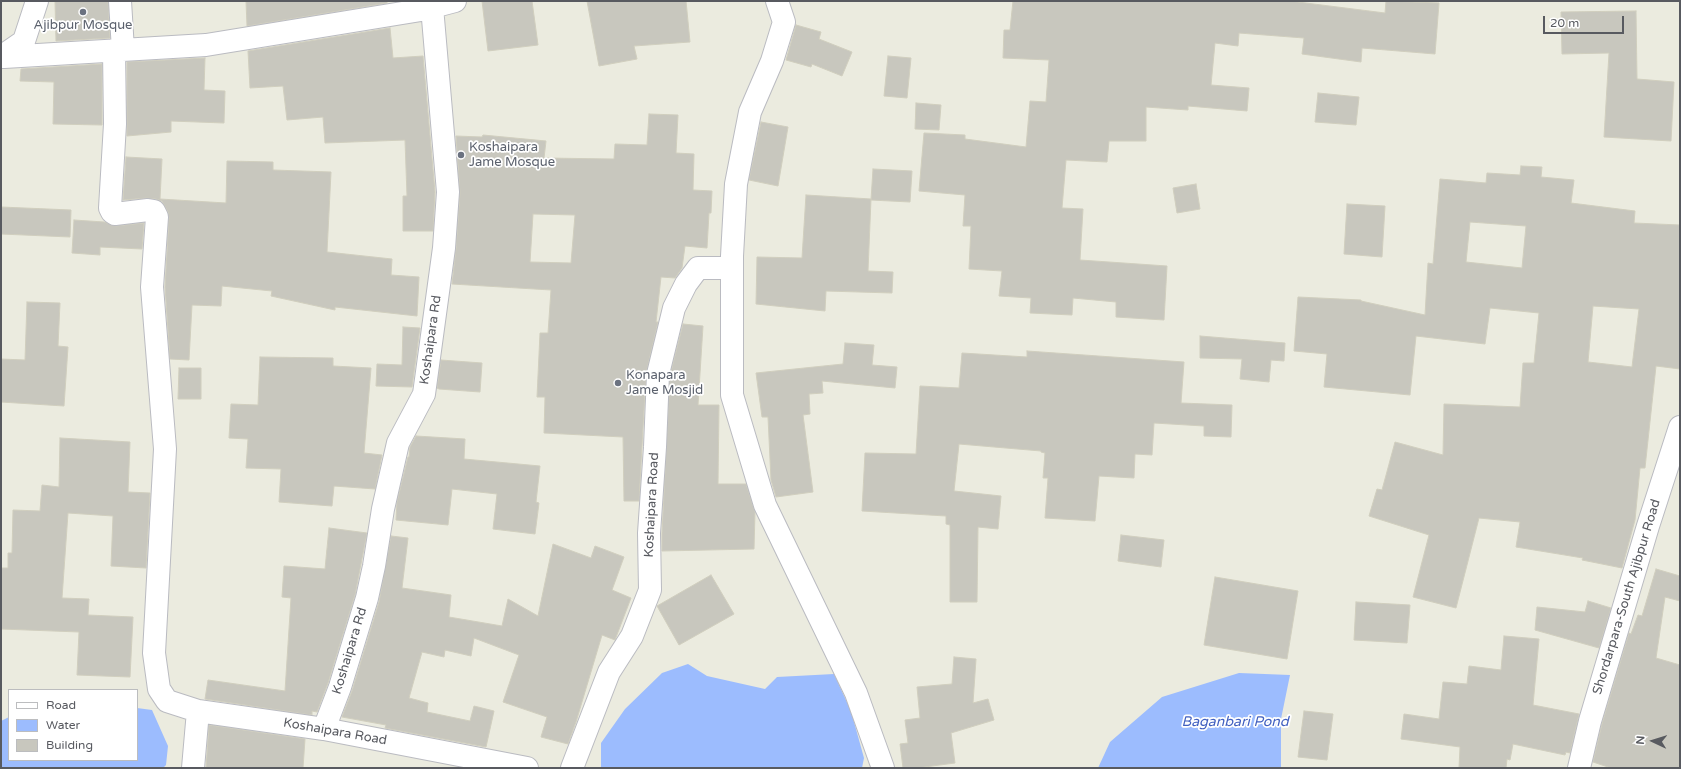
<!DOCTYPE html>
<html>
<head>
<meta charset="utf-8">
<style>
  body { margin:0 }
  #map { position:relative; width:1681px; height:769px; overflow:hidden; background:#ebebdf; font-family:"Varela Round",sans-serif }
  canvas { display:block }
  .frame { position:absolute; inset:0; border:2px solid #585a60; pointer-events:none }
  .legend { position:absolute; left:8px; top:689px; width:130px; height:72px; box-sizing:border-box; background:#fff; border:1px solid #bcbdbf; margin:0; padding:5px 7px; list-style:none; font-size:12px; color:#585a60 }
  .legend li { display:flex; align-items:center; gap:8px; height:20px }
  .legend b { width:20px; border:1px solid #bcbdbf }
  .north { position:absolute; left:1633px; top:721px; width:40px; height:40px; -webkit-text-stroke:3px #fff; paint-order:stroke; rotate:274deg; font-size:11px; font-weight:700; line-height:16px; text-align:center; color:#585a60 }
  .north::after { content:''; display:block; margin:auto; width:14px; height:18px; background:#585a60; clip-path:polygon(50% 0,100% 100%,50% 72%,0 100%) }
  .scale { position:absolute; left:1543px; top:16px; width:81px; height:18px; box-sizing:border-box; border:2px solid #585a60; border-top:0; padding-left:5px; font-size:12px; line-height:14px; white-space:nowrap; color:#585a60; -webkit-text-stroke:3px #fff; paint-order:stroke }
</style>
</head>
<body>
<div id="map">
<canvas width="1681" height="769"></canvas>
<div class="frame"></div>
<ul class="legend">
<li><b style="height:5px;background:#fff"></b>Road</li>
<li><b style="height:11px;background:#9cbcfe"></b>Water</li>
<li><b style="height:11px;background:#c8c7be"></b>Building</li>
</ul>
<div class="north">N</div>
<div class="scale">20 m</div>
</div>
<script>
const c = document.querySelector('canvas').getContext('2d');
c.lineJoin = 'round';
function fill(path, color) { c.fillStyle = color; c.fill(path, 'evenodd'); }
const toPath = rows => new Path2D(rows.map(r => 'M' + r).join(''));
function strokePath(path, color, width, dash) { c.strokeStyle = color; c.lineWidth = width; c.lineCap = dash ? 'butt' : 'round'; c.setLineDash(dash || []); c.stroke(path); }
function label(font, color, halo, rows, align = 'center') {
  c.font = font + ' "Varela Round",sans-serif'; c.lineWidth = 3.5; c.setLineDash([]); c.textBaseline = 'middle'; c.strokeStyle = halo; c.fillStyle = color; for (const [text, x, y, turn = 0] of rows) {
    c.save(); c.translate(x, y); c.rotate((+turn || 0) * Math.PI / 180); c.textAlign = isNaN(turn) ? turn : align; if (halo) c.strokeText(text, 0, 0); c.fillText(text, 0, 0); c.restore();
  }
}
const water = toPath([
  [688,664,707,676,765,689,777,677,834,674,851,711,864,758,862,768,601,768,601,743,625,709,662,673],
  [1239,673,1290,675,1281,719,1281,768,1098,768,1110,742,1162,697],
  [137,708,152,710,168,746,166,765,163,768,1,768,1,721,9,717,9,760,137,760]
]);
const building = toPath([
  [55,1,108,1,110,38,56,41,55,1],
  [246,1,387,1,387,3,247,26,246,1],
  [482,1,532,1,538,45,488,51,482,1],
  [587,1,686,1,690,42,634,46,637,59,599,66,587,1],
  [1013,1,1290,1,1385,13,1386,1,1439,3,1435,54,1362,48,1361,62,1302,54,1304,38,1239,33,1238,46,1215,43,1211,85,1249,88,1247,111,1188,106,1188,110,1146,107,1146,141,1109,141,1107,162,1066,160,1062,208,1083,209,1080,260,1167,266,1164,320,1116,317,1116,302,1073,298,1072,315,1030,313,1031,298,999,296,1002,271,969,269,971,226,963,226,965,195,919,191,924,133,965,135,965,139,1026,147,1030,101,1046,102,1049,60,1003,58,1004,30,1010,30,1013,1],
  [1636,11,1637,79,1674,82,1671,141,1604,137,1609,53,1562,54,1561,12,1636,11],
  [796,25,821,32,819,39,852,52,842,76,812,64,811,67,786,60,796,25],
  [390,28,393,58,423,56,435,192,433,231,403,231,403,196,407,196,405,140,325,143,323,117,287,120,283,86,250,88,248,51,390,28],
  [888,56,911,58,907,98,884,96,888,56],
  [205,58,204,90,225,91,224,123,171,121,171,132,127,136,127,62,205,58],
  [102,64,102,125,53,124,54,82,20,81,21,69,102,64],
  [1318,93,1359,97,1356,125,1315,122,1318,93],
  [916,103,941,105,939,130,915,129,916,103],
  [649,114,678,115,676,153,694,154,693,190,712,191,711,213,709,213,707,248,685,246,682,268,675,278,661,277,656,322,658,322,646,373,639,501,624,501,623,437,544,433,545,397,537,397,540,333,548,333,551,290,452,284,456,249,460,193,456,136,482,137,483,135,546,141,544,158,614,159,615,144,647,145,649,114],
  [533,214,575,215,571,263,530,262,533,214],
  [761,122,788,127,778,186,749,180,761,122],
  [126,157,162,159,160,199,226,203,227,161,273,162,273,170,331,172,327,252,392,259,391,275,419,277,417,316,335,307,335,310,271,296,272,291,222,286,221,306,192,305,189,360,170,359,165,287,169,218,168,212,162,201,156,199,146,198,123,200,126,157],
  [1521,166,1542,167,1541,177,1574,180,1571,203,1635,211,1634,223,1680,225,1680,369,1656,366,1645,468,1640,468,1635,520,1622,568,1582,560,1583,558,1516,547,1520,522,1479,518,1456,608,1413,597,1429,535,1369,516,1377,489,1382,490,1395,442,1443,455,1444,404,1520,407,1523,363,1534,363,1539,313,1490,308,1485,344,1416,336,1410,395,1324,387,1327,354,1294,351,1298,297,1361,300,1361,301,1425,315,1428,263,1433,264,1440,179,1486,183,1487,173,1520,175,1521,166],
  [1470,222,1526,226,1522,268,1466,262,1470,222],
  [1593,306,1639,309,1632,367,1588,362,1593,306],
  [873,169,912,171,910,202,871,200,873,169],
  [1196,184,1200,209,1177,213,1173,188,1196,184],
  [806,195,871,199,868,271,893,272,892,293,826,291,825,311,756,304,757,257,802,258,806,195],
  [1347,204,1385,206,1382,257,1344,254,1347,204],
  [1,207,71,210,70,237,1,234,1,207],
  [74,220,104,222,116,226,144,223,142,249,100,247,100,255,72,253,74,220],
  [27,302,60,303,58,346,68,347,64,406,1,402,1,359,25,360,27,302],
  [683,324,703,326,698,405,719,405,718,484,746,484,755,512,754,549,662,551,662,533,670,376,683,324],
  [403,327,420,328,412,387,376,386,377,364,402,365,403,327],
  [1200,336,1285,343,1284,361,1271,360,1269,382,1240,379,1242,359,1200,358,1200,336],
  [845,343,874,345,872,365,897,367,895,388,822,381,823,393,809,394,810,414,803,415,813,492,776,497,771,480,768,417,762,417,756,373,843,364,845,343],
  [1027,351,1184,362,1181,403,1232,405,1231,437,1204,436,1204,426,1154,423,1152,455,1135,454,1134,478,1099,476,1095,521,1045,518,1048,478,1043,478,1045,453,1041,452,1041,451,959,444,954,491,1001,496,998,529,978,527,977,602,950,602,950,525,946,524,946,516,862,511,865,453,916,454,920,386,959,388,962,353,1027,357,1027,351],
  [260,357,333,358,333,366,371,368,364,453,382,455,375,489,334,486,332,506,279,502,281,469,246,468,248,439,229,438,231,404,258,405,260,357],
  [441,360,482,363,480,392,439,389,437,388,441,360],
  [179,368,201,368,201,399,178,399,179,368],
  [416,436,465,439,464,459,540,466,536,502,539,503,535,534,493,529,497,494,452,489,448,525,396,520,397,502,408,457,409,457,410,447,416,436],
  [60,438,130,442,128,492,150,493,146,568,111,566,113,516,68,513,62,598,89,599,88,615,133,617,130,677,77,675,79,632,1,629,1,568,8,568,8,553,12,553,13,510,40,511,42,485,59,487,60,438],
  [329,528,367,533,355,595,328,683,317,712,312,711,312,715,205,699,208,680,285,691,291,598,282,597,284,566,325,569,329,528],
  [1121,535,1164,540,1161,567,1118,561,1121,535],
  [391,536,408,538,402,588,451,595,449,617,502,626,508,599,538,616,553,544,591,558,595,546,624,557,612,590,631,598,615,640,602,635,576,722,568,744,541,737,547,717,503,702,519,655,474,638,471,656,445,650,444,657,422,652,409,698,428,703,427,712,470,721,474,706,494,711,486,747,385,728,386,725,342,717,352,691,379,602,391,536],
  [1656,569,1680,576,1680,601,1665,597,1656,658,1680,665,1680,768,1611,768,1593,762,1602,724,1629,633,1631,634,1638,615,1642,616,1656,569],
  [711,575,734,614,679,645,657,606,711,575],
  [1215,577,1298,591,1287,659,1204,645,1215,577],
  [1588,601,1611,608,1599,648,1535,630,1537,607,1585,612,1588,601],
  [1356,602,1410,605,1407,643,1354,640,1356,602],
  [1504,636,1539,639,1533,705,1579,714,1570,753,1566,752,1565,755,1513,744,1510,760,1507,759,1506,768,1459,768,1460,747,1401,739,1404,714,1439,719,1443,682,1467,684,1469,666,1501,670,1504,636],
  [954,657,976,659,973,703,988,699,994,720,951,733,955,763,917,768,903,768,900,744,908,743,905,720,920,718,917,687,952,684,954,657],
  [1304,711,1333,714,1327,760,1298,757,1304,711],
  [209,725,305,739,303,768,206,768,209,725]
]);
const minor = toPath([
  [120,1,123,50],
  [777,1,784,22,772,61,750,112,736,184,732,256,732,395,765,505,856,693,883,768],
  [114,50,115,124,110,208,112,212,115,214,148,210,154,211,157,217,152,287,165,449,154,653,159,689,167,701,198,711],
  [1,57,24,41,37,1],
  [4,57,206,45,421,10,455,1],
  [324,729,340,687,367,598,374,566,383,509,398,443,424,394,444,248,448,192,432,7],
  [193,768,198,711,324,729,527,768],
  [572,768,609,672,632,636,650,590,649,533,655,447,658,374,674,308,686,284,698,268,732,268],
  [1579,768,1590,721,1648,526,1680,427]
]);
const markers = [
  [83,12,4,"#6b7280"],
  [461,155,4,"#6b7280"],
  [618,383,4,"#6b7280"]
];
const worshipNames = [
  ["Ajibpur Mosque",83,26,"center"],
  ["Koshaipara",469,148],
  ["Jame Mosque",469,163],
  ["Konapara",626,376],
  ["Jame Mosjid",626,391]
];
const streetNames = [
  ["Koshaipara Rd",431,340,-82],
  ["Koshaipara Road",652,505,-87],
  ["Shordarpara-South Ajibpur Road",1627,597,-73],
  ["Koshaipara Rd",350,651,-73],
  ["Koshaipara Road",335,732,10]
];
const waterNames = [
  ["Baganbari Pond",1235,722]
];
fill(water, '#9cbcfe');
fill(building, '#c8c7be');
strokePath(building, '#d0cebe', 1);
strokePath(minor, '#babbc1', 24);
strokePath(minor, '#fff', 22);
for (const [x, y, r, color] of markers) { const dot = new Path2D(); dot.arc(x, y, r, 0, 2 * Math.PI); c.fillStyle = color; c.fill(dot); strokePath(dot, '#fff', 1.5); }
label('13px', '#5b616d', '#fff', worshipNames, 'left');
label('13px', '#585a60', '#fff', streetNames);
label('italic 14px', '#4160c0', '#fff', waterNames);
</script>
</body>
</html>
